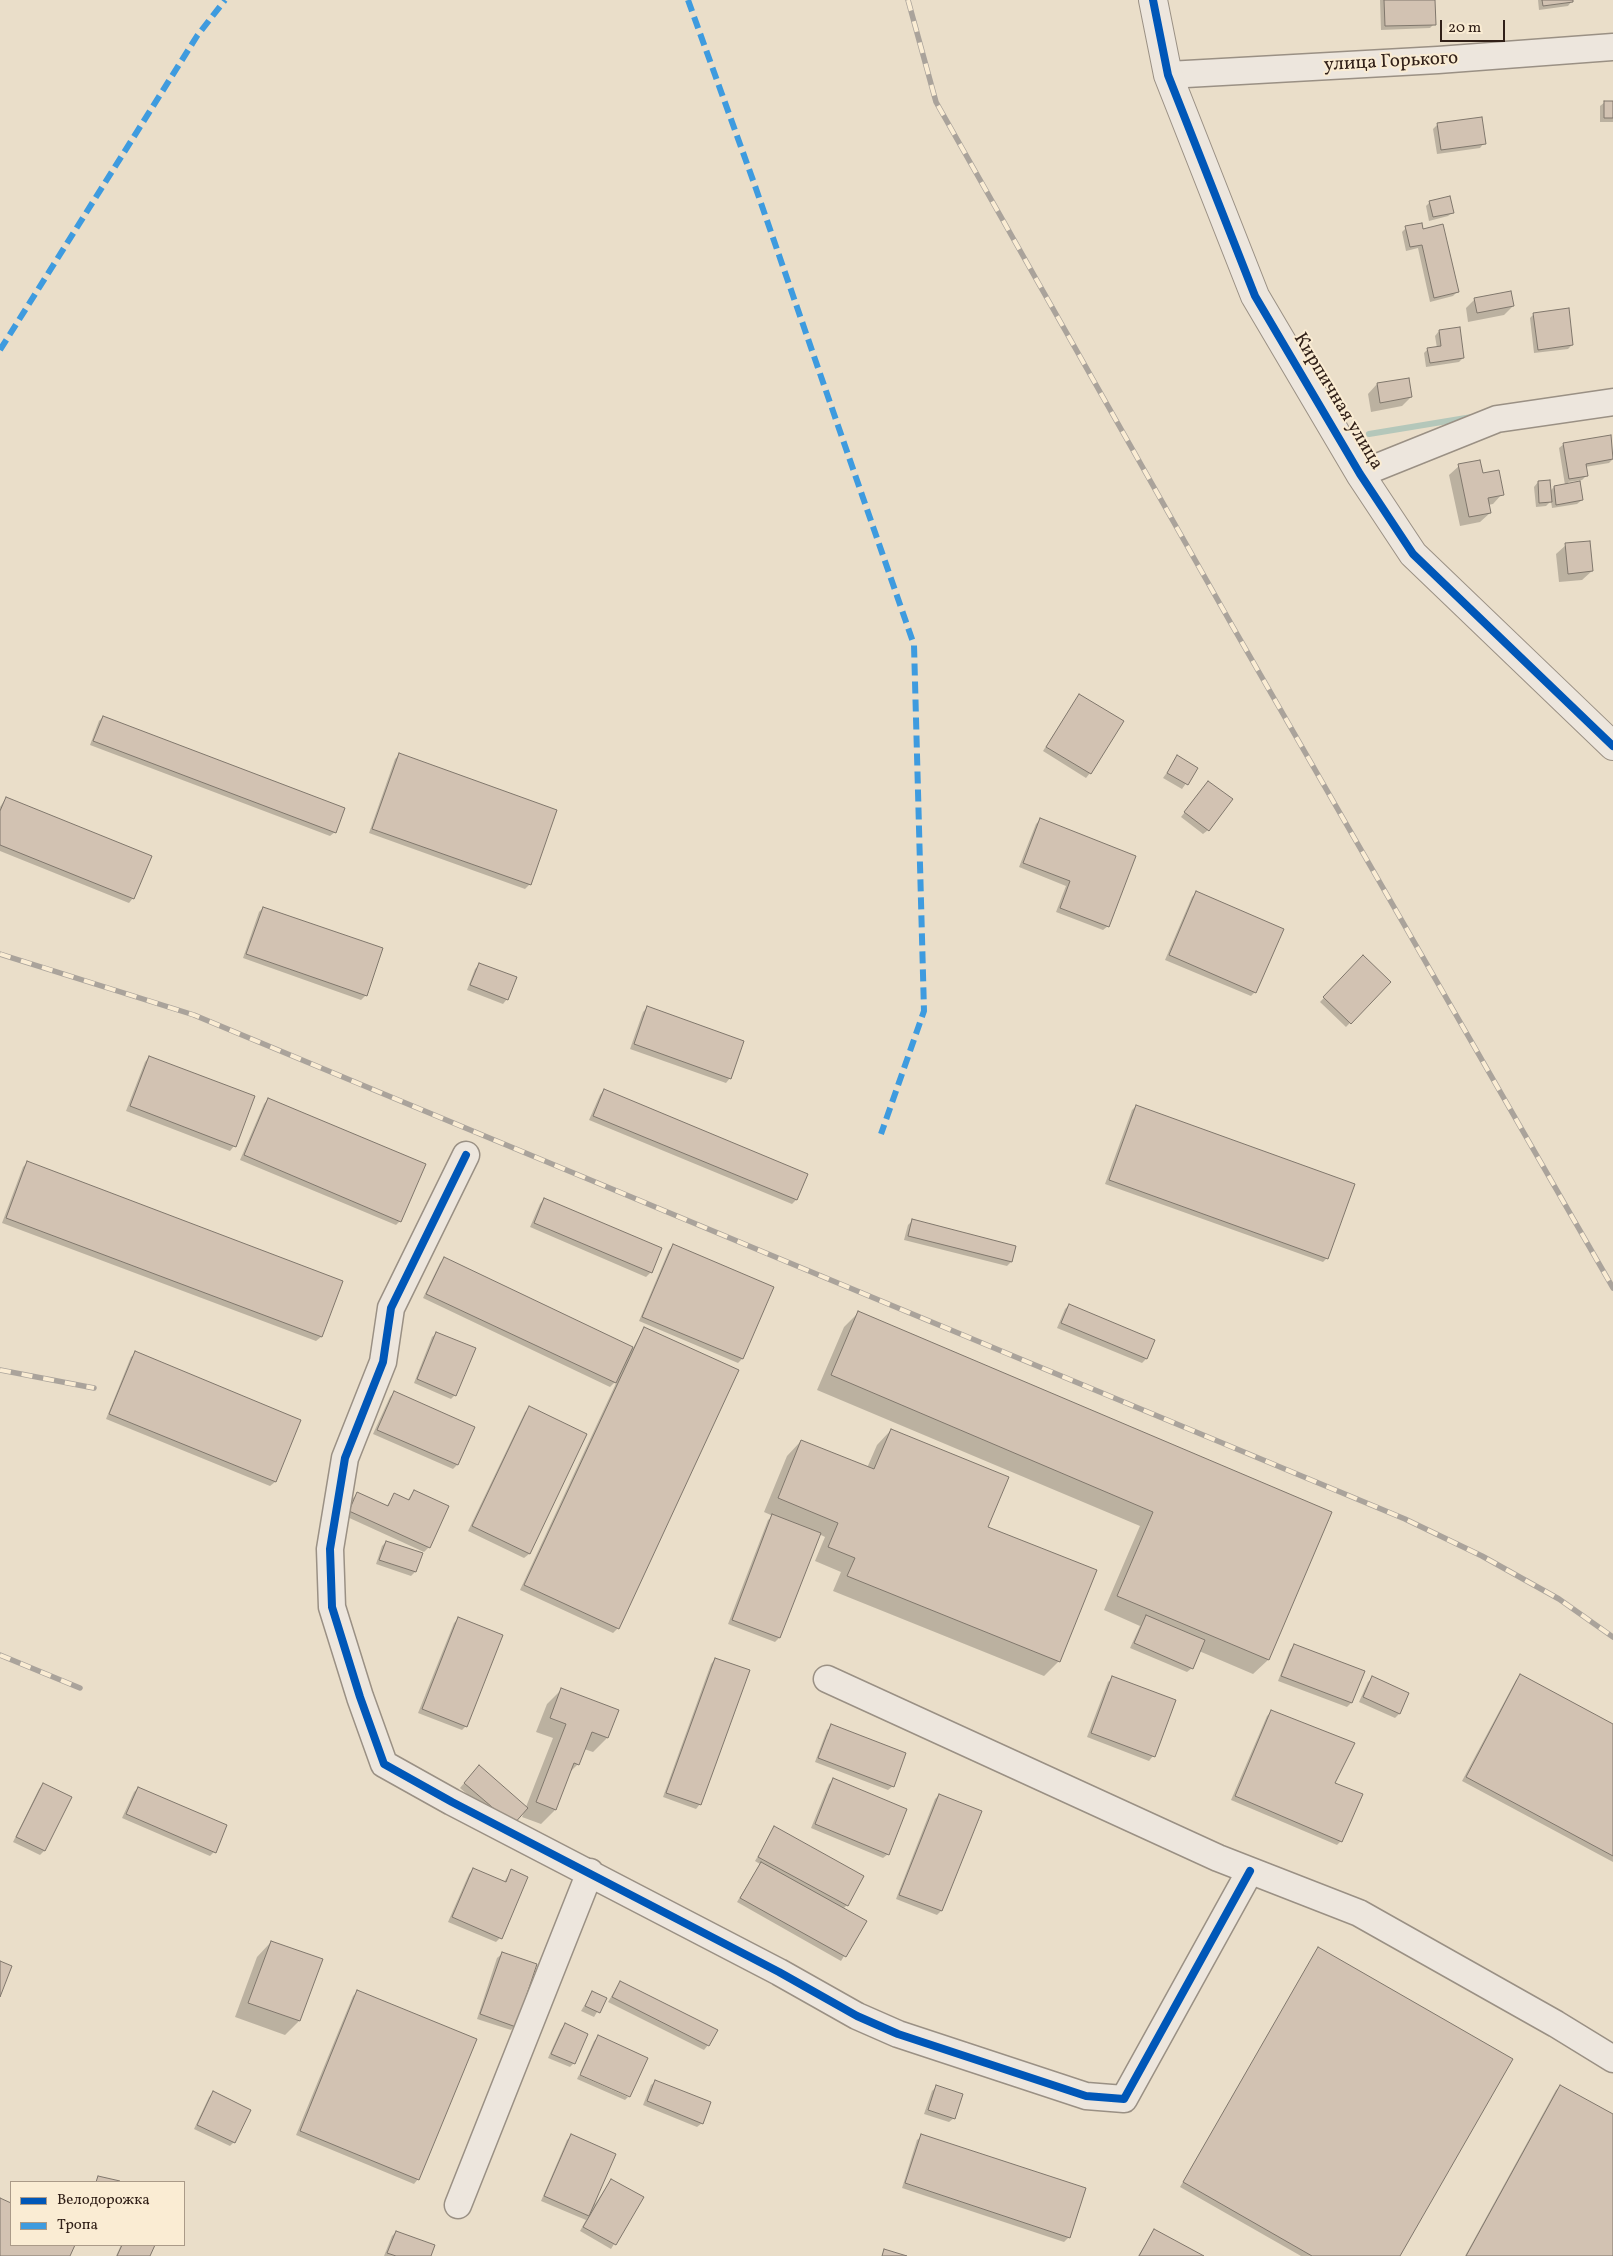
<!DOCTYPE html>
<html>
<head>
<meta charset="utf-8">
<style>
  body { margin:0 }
  #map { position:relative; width:1613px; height:2256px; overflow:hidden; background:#eadec9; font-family:Vollkorn,serif }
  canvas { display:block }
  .legend { position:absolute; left:10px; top:2181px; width:175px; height:65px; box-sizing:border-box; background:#faecd3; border:1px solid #aa9a88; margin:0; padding:6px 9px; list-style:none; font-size:15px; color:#312018 }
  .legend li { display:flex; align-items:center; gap:10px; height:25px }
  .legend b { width:25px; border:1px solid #aa9a88 }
  .scale { position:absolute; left:1440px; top:20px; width:65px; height:22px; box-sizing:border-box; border:2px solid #312018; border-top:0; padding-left:6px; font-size:15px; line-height:18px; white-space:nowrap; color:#312018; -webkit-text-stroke:4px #faecd3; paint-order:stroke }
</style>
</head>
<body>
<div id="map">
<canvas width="1613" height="2256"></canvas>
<ul class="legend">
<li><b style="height:6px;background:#0057b8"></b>Велодорожка</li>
<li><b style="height:6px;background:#3e9bdf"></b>Тропа</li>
</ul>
<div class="scale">20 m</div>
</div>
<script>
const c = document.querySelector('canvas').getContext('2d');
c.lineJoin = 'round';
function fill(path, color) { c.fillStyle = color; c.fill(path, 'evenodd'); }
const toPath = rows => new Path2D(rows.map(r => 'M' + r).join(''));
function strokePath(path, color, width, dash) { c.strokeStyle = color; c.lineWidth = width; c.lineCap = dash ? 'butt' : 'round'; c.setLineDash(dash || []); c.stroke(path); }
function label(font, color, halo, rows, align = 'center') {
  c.font = font + ' Vollkorn,serif'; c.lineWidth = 4; c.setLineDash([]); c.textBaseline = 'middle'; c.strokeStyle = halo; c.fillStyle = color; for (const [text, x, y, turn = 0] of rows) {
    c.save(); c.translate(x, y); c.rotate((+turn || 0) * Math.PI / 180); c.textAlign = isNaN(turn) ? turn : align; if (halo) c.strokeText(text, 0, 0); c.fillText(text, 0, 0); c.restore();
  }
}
const shadow = toPath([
  [1380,0,1434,0,1434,24,1430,28,1381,30],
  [1538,0,1572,0,1572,1,1568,6,1539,10],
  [1605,102,1613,102,1613,122,1600,122,1600,106],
  [1438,124,1484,143,1480,148,1437,154,1433,129],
  [1430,202,1453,212,1448,216,1429,221,1426,206],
  [1406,228,1422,230,1457,292,1453,296,1430,302,1418,248,1406,251,1402,232],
  [1475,299,1513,306,1504,315,1468,322,1466,308],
  [1534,314,1572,345,1568,349,1534,353,1530,318],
  [1439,331,1463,358,1459,362,1426,367,1424,353,1428,349,1437,348,1435,336],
  [1377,384,1411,397,1402,406,1371,412,1368,394],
  [1610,436,1613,459,1609,463,1585,467,1587,475,1582,480,1568,482,1582,500,1577,504,1552,508,1551,501,1546,506,1536,507,1534,487,1538,482,1550,491,1554,487,1565,485,1559,448,1564,444],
  [1459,466,1502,494,1493,504,1488,505,1490,513,1480,522,1460,526,1449,475],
  [1566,545,1592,571,1582,580,1559,582,1556,554],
  [1079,695,1090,773,1086,778,1043,751],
  [103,717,335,832,330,836,90,745,99,721],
  [399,755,556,811,529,885,525,889,369,833,395,759],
  [1178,757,1197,768,1182,789,1163,778],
  [1204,787,1208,830,1203,834,1181,817],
  [6,798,133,898,129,903,0,851,0,807],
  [1040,820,1108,926,1103,930,1056,912,1066,886,1019,867,1036,824],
  [1196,893,1255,992,1251,996,1165,960,1192,897],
  [263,908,366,995,361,1000,243,958,259,912],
  [1363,957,1389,982,1346,1027,1320,1002],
  [480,964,507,999,503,1004,467,990,475,969],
  [647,1008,730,1078,726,1083,630,1049,643,1012],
  [149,1057,234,1146,230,1151,126,1111,145,1062],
  [604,1090,807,1175,796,1200,792,1204,589,1120,600,1095],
  [268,1099,400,1221,396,1225,240,1160,264,1104],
  [1136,1106,1327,1258,1323,1262,1105,1184,1132,1110],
  [27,1163,342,1281,321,1337,316,1341,2,1223,23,1167],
  [544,1199,651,1272,646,1277,530,1227,540,1204],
  [912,1221,1011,1262,1007,1266,904,1240,908,1225],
  [673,1246,772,1287,742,1359,738,1363,639,1321,669,1250],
  [444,1259,633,1348,644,1328,737,1371,618,1628,613,1633,520,1590,618,1379,610,1387,423,1298,440,1263],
  [1069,1305,1153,1341,1146,1359,1142,1363,1057,1328,1065,1309],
  [859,1312,1330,1512,1268,1660,1253,1674,1199,1651,1192,1668,1187,1672,1130,1648,1140,1626,1104,1610,1140,1526,817,1390,844,1327],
  [437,1333,455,1395,451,1399,414,1383,432,1337],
  [136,1353,300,1420,275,1482,270,1486,106,1419,131,1357],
  [394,1393,457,1465,453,1469,373,1434,390,1397],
  [529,1408,585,1435,529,1554,524,1558,468,1531,525,1412],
  [891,1430,987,1527,1059,1661,1044,1676,833,1591,841,1572,815,1561,825,1537,819,1534,779,1638,775,1642,728,1624,768,1520,773,1516,764,1512,787,1456,801,1441,867,1468,877,1445],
  [414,1491,429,1547,424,1552,345,1516,353,1498,358,1494,386,1507,394,1495,407,1501],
  [386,1542,415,1572,411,1576,376,1564,382,1546],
  [458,1619,466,1726,462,1730,418,1713,454,1623],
  [1294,1646,1351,1703,1347,1707,1278,1681,1290,1650],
  [715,1659,700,1804,696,1809,663,1797,711,1664],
  [1521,1676,1613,1725,1613,1862,1462,1781,1516,1680],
  [1113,1678,1153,1756,1149,1761,1087,1737,1108,1682],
  [1373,1678,1408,1694,1399,1714,1395,1718,1359,1702,1368,1682],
  [562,1689,617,1711,607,1738,593,1752,584,1749,578,1764,570,1772,555,1810,541,1824,522,1817,525,1810,508,1829,460,1788,474,1771,526,1807,553,1738,536,1732,547,1704],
  [1271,1712,1334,1784,1341,1841,1337,1845,1231,1800,1267,1716],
  [832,1726,893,1786,888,1790,815,1762,827,1730],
  [834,1780,888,1854,883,1858,811,1828,829,1784],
  [43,1784,44,1851,40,1855,13,1842,39,1789],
  [138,1788,214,1852,210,1856,122,1818,134,1792],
  [939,1795,941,1911,937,1915,896,1899,935,1799],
  [775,1828,847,1905,843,1909,865,1922,841,1961,737,1902,760,1864,755,1861],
  [473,1869,504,1882,511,1871,500,1938,496,1942,448,1922,469,1874],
  [271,1942,299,2021,285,2035,235,2017,257,1957],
  [1318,1949,1398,2256,1301,2256,1180,2187],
  [502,1954,515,2026,511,2030,477,2019,497,1958],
  [620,1982,708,2045,704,2050,608,2002],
  [358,1991,418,2179,414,2184,296,2135,353,1996],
  [592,1993,605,1999,594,2017,581,2011],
  [565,2025,574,2063,570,2067,548,2058,561,2029],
  [598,2037,629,2095,580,2073,594,2041],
  [579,2075,628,2097,625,2100,577,2079],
  [656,2081,702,2123,697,2127,643,2105,651,2085],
  [1561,2086,1613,2115,1613,2256,1465,2256,1556,2090],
  [936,2087,954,2118,949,2122,924,2114,932,2091],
  [213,2093,234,2142,230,2146,194,2129,209,2097],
  [571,2136,594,2203,595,2204,611,2180,642,2198,611,2249,580,2231,586,2220,541,2201,567,2140],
  [922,2136,1069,2237,1064,2242,902,2188,917,2140],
  [0,2200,11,2204,11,2245,73,2245,69,2256,0,2256],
  [1154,2230,1201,2256,1138,2256],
  [396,2232,430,2256,384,2256,392,2236],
  [121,2245,153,2245,148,2256,116,2256]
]);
const stream = toPath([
  [1369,434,1472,417]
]);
const building = toPath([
  [1384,0,1435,0,1436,25,1385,26,1384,0],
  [1542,0,1573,0,1573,2,1543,6,1542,0],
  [1604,101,1613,101,1613,118,1604,118,1604,101],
  [1482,117,1486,144,1441,150,1437,123,1482,117],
  [1450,196,1454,213,1433,217,1429,201,1450,196],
  [1422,223,1423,229,1443,224,1459,292,1434,298,1422,245,1410,247,1405,226,1422,223],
  [1511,291,1514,306,1477,313,1474,298,1511,291],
  [1569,308,1573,345,1538,350,1533,313,1569,308],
  [1460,327,1464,358,1430,363,1427,348,1441,346,1439,330,1460,327],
  [1409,378,1412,397,1380,403,1377,383,1409,378],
  [1611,435,1613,459,1586,464,1588,476,1569,479,1563,443,1611,435],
  [1480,460,1483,473,1499,470,1504,495,1488,498,1491,513,1469,517,1458,464,1480,460],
  [1550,480,1552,502,1539,503,1538,481,1550,480],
  [1580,481,1583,500,1556,505,1554,486,1580,481],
  [1590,541,1593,571,1568,574,1565,543,1590,541],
  [1079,694,1124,721,1091,774,1046,747,1079,694],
  [103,716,345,808,336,833,93,741,103,716],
  [399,753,557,810,531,885,372,829,399,753],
  [1177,755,1198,768,1188,785,1167,773,1177,755],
  [1208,781,1233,799,1209,831,1184,812,1208,781],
  [6,797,152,856,134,899,0,845,0,811,6,797],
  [1040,818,1136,856,1109,927,1060,908,1070,881,1023,863,1040,818],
  [1196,891,1284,929,1256,993,1169,955,1196,891],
  [263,907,383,948,367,996,246,954,263,907],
  [1363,955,1391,982,1351,1024,1323,997,1363,955],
  [479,963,517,977,508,1000,470,985,479,963],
  [647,1006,744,1041,731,1079,634,1044,647,1006],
  [149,1056,255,1096,236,1147,130,1106,149,1056],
  [604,1089,808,1174,797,1200,593,1116,604,1089],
  [268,1098,426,1164,401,1222,244,1155,268,1098],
  [1136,1105,1355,1184,1328,1259,1109,1180,1136,1105],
  [27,1161,343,1281,322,1337,6,1218,27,1161],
  [544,1198,662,1248,652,1273,534,1223,544,1198],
  [912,1219,1016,1246,1012,1262,908,1236,912,1219],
  [673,1244,774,1287,743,1359,642,1317,673,1244],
  [444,1257,633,1347,616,1383,426,1294,444,1257],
  [1069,1304,1155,1340,1147,1359,1061,1323,1069,1304],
  [858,1311,1332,1512,1269,1660,1117,1596,1153,1512,831,1375,858,1311],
  [644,1327,739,1370,619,1629,524,1585,644,1327],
  [436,1332,476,1348,456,1396,417,1379,436,1332],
  [135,1351,301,1420,276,1482,109,1414,135,1351],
  [394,1391,475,1427,458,1465,377,1430,394,1391],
  [529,1406,587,1434,530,1554,472,1526,529,1406],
  [891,1429,1009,1477,988,1527,1097,1570,1060,1662,847,1576,855,1558,828,1547,838,1523,778,1498,801,1440,874,1469,891,1429],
  [414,1490,449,1506,430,1548,349,1511,357,1492,388,1506,394,1493,409,1500,414,1490],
  [772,1514,821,1533,780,1638,732,1620,772,1514],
  [386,1541,423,1553,416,1572,379,1560,386,1541],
  [1146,1615,1205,1640,1193,1669,1134,1643,1146,1615],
  [458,1617,503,1635,467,1727,422,1709,458,1617],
  [1294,1644,1365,1671,1352,1703,1281,1676,1294,1644],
  [715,1658,750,1670,701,1805,666,1793,715,1658],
  [1520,1674,1613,1724,1613,1856,1466,1777,1520,1674],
  [1112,1676,1176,1700,1155,1757,1091,1733,1112,1676],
  [1372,1676,1409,1693,1400,1714,1363,1697,1372,1676],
  [561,1688,619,1710,608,1738,592,1732,579,1765,574,1763,556,1810,536,1802,566,1724,550,1718,561,1688],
  [1271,1710,1355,1743,1335,1783,1363,1794,1342,1842,1235,1796,1271,1710],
  [831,1724,906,1753,894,1787,818,1758,831,1724],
  [479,1765,528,1808,513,1825,464,1783,479,1765],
  [833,1778,907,1809,889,1855,815,1824,833,1778],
  [43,1783,72,1797,45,1851,16,1837,43,1783],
  [138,1787,227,1825,216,1853,126,1814,138,1787],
  [939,1794,982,1811,942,1911,899,1895,939,1794],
  [774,1826,864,1876,848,1906,758,1857,774,1826],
  [761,1862,867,1921,846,1957,740,1898,761,1862],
  [473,1868,506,1882,511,1869,528,1877,502,1939,452,1917,473,1868],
  [271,1941,323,1959,300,2021,248,2003,271,1941],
  [1318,1947,1513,2059,1400,2256,1312,2256,1183,2182,1318,1947],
  [502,1952,537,1964,516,2027,480,2014,502,1952],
  [0,1961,12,1966,0,1997,0,1961],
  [620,1981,718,2030,709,2046,612,1997,620,1981],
  [357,1990,477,2039,419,2180,300,2131,357,1990],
  [592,1991,607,1998,600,2013,585,2006,592,1991],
  [565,2023,588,2034,575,2064,551,2054,565,2023],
  [598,2035,648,2058,630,2097,580,2075,598,2035],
  [655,2080,711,2102,703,2124,647,2101,655,2080],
  [936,2085,963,2094,955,2119,928,2110,936,2085],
  [1560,2085,1613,2114,1613,2256,1466,2256,1560,2085],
  [213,2091,251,2110,235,2143,197,2125,213,2091],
  [571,2134,616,2154,589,2216,544,2196,571,2134],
  [921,2134,1086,2188,1070,2238,905,2183,921,2134],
  [98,2176,120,2181,120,2182,96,2182,98,2176],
  [611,2179,644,2197,616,2245,583,2227,611,2179],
  [0,2198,11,2203,11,2245,75,2245,70,2256,0,2256,0,2198],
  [1154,2229,1204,2256,1139,2256,1154,2229],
  [396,2231,435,2245,431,2256,396,2256,387,2253,396,2231],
  [122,2245,155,2245,150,2256,117,2256,122,2245],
  [884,2249,907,2256,882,2256,884,2249]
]);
const minor = toPath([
  [1168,75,1438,60,1613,47],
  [1360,474,1497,419,1613,402],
  [466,1155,391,1308,383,1362,345,1458,330,1549,332,1607,360,1697,384,1764,452,1802,779,1972,857,2016,898,2034,1086,2096,1124,2099,1250,1871],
  [827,1679,1218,1858,1359,1913,1556,2024,1613,2059],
  [458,2205,590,1872]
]);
const tertiary = toPath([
  [1153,0,1168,75,1255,296,1360,474,1413,554,1613,746]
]);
const rail = toPath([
  [908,0,936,102,1233,627,1613,1288],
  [0,954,194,1015,1405,1519,1482,1556,1559,1599,1613,1637],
  [0,1370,94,1388],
  [0,1655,80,1688]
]);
const quiet = toPath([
  [688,0,754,183,914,645,924,1011,881,1134],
  [0,350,197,36,225,0]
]);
const cycleway = toPath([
  [1153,0,1168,75,1255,296,1360,474,1413,554,1613,746],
  [466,1155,391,1308,383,1362,345,1458,330,1549,332,1607,360,1697,384,1764,452,1802,779,1972,857,2016,898,2034,1086,2096,1124,2099,1250,1871]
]);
const streetNames = [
  ["улица Горького",1391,63,-3],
  ["Кирпичная улица",1337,402,59]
];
fill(shadow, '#0003');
strokePath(stream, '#b4c7ba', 6);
fill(building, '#d2c2b2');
strokePath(building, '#80776c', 1);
strokePath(minor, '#9a9084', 29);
strokePath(tertiary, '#9a9084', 30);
strokePath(minor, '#ede6dd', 26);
strokePath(tertiary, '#ede6dd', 28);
strokePath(rail, '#aaa39b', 5.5);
strokePath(rail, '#faecd3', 4, [11]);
strokePath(quiet, '#3e9bdf', 6, [12, 6]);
strokePath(cycleway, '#0057b8', 8);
label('19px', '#312018', '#faecd3', streetNames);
</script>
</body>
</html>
